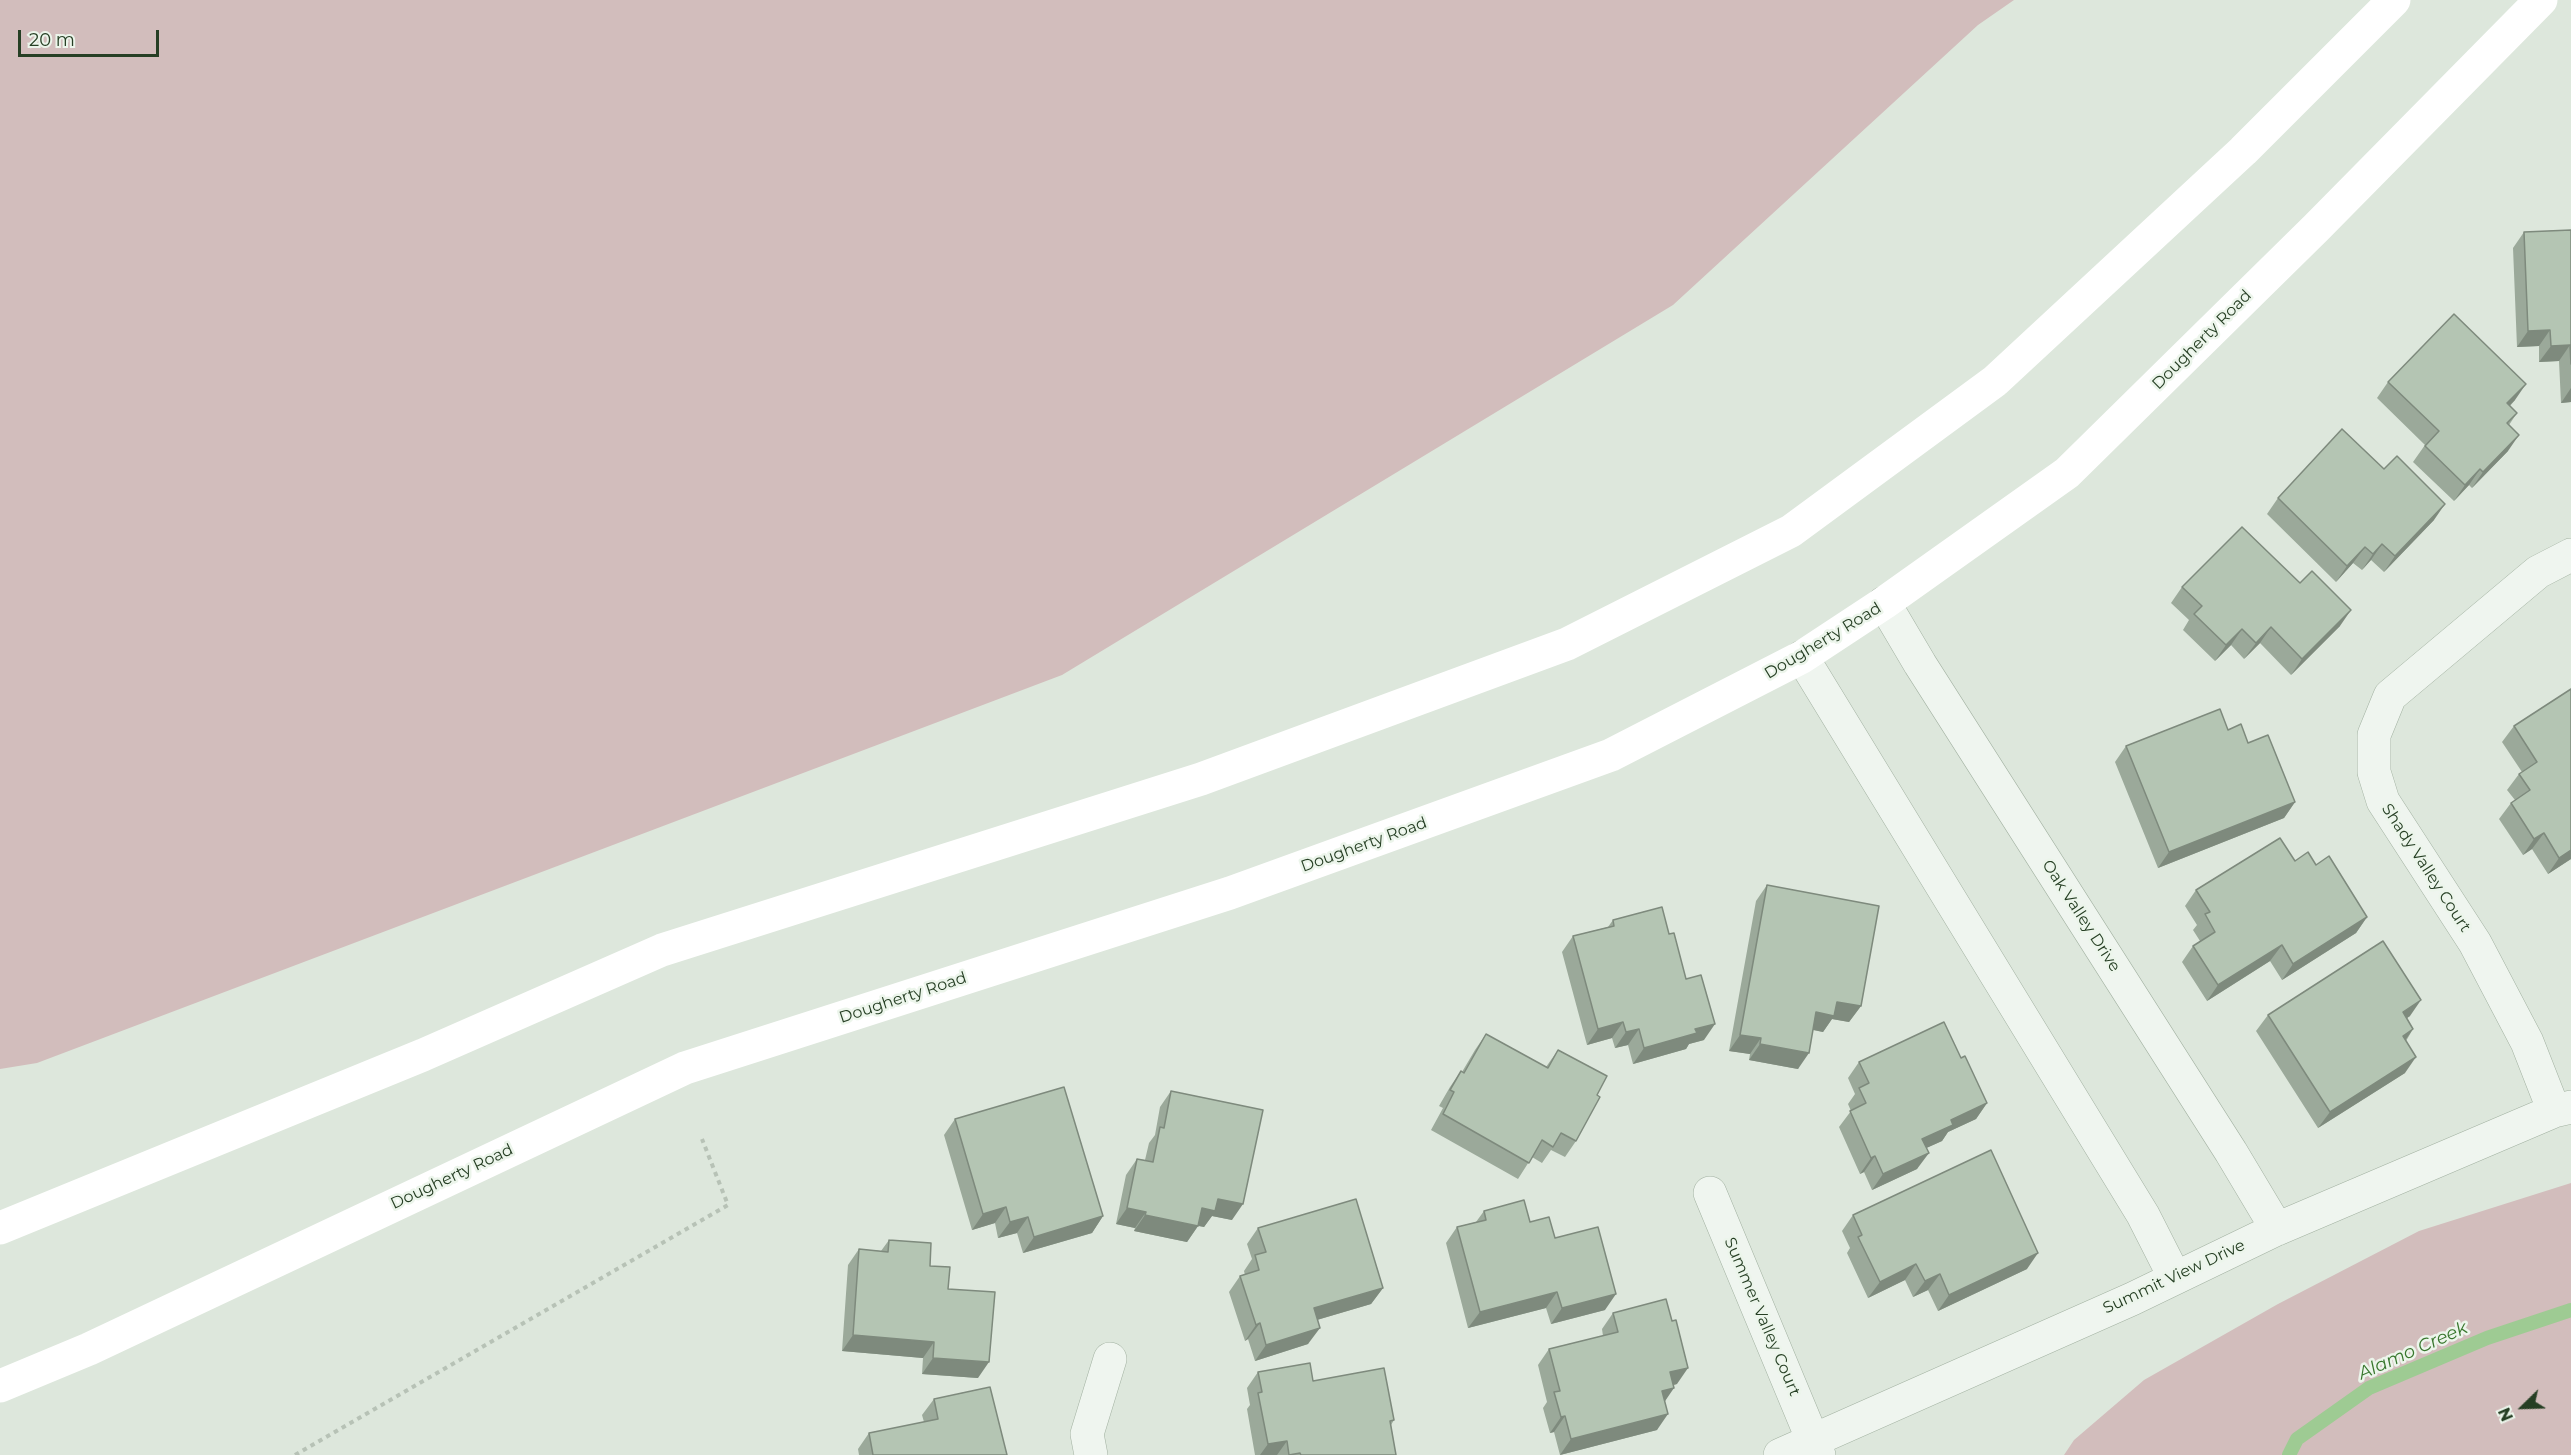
<!DOCTYPE html>
<html>
<head>
<meta charset="utf-8">
<style>
  body { margin:0 }
  #map { position:relative; width:2571px; height:1455px; overflow:hidden; background:#dde7dc; font-family:Montserrat,sans-serif }
  canvas { display:block }
  .north { position:absolute; left:2493px; top:1377px; width:60px; height:60px; -webkit-text-stroke:4px #ecf5eb; paint-order:stroke; rotate:247deg; font-size:16px; font-weight:700; line-height:24px; text-align:center; color:#263f24 }
  .north::after { content:''; display:block; margin:auto; width:21px; height:27px; background:#263f24; clip-path:polygon(50% 0,100% 100%,50% 72%,0 100%) }
  .scale { position:absolute; left:18px; top:30px; width:141px; height:27px; box-sizing:border-box; border:3px solid #263f24; border-top:0; padding-left:8px; font-size:18px; line-height:21px; white-space:nowrap; color:#263f24; -webkit-text-stroke:4px #ecf5eb; paint-order:stroke }
</style>
</head>
<body>
<div id="map">
<canvas width="2571" height="1455"></canvas>
<div class="north">N</div>
<div class="scale">20 m</div>
</div>
<script>
const c = document.querySelector('canvas').getContext('2d');
c.lineJoin = 'round';
function fill(path, color) { c.fillStyle = color; c.fill(path, 'evenodd'); }
const toPath = rows => new Path2D(rows.map(r => 'M' + r).join(''));
function strokePath(path, color, width, dash) { c.strokeStyle = color; c.lineWidth = width; c.lineCap = dash ? 'butt' : 'round'; c.setLineDash(dash || []); c.stroke(path); }
function label(font, color, halo, rows, align = 'center') {
  c.font = font + ' Montserrat,sans-serif'; c.lineWidth = 5; c.setLineDash([]); c.textBaseline = 'middle'; c.strokeStyle = halo; c.fillStyle = color; for (const [text, x, y, turn = 0] of rows) {
    c.save(); c.translate(x, y); c.rotate((+turn || 0) * Math.PI / 180); c.textAlign = isNaN(turn) ? turn : align; if (halo) c.strokeText(text, 0, 0); c.fillText(text, 0, 0); c.restore();
  }
}
const green = toPath([
  [0,0,2014,0,1978,25,1673,305,1062,675,37,1063,0,1069],
  [2571,1183,2571,1455,2064,1455,2074,1440,2144,1380,2278,1304,2419,1231]
]);
const stream = toPath([
  [2289,1455,2297,1439,2369,1388,2487,1338,2571,1310]
]);
const path = toPath([
  [295,1455,728,1205,702,1139]
]);
const minor = toPath([
  [1884,603,1920,664,2231,1152,2277,1229],
  [1802,657,2143,1215,2174,1276],
  [2554,1111,2527,1042,2475,943,2383,801,2374,772,2374,735,2390,696,2538,572,2571,555],
  [1710,1193,1819,1455],
  [1091,1455,1087,1434,1110,1359],
  [1780,1455,2132,1299,2277,1229,2554,1111,2571,1107]
]);
const secondary = toPath([
  [0,1228,423,1055,662,950,1201,779,1567,644,1791,531,1995,381,2243,151,2394,0],
  [0,1386,89,1349,685,1068,1230,893,1611,755,1802,657,1884,603,2067,473,2316,228,2541,0]
]);
const wall = toPath([
  [2571,230,2571,402,2561,403,2559,361,2539,362,2539,346,2517,347,2513,248,2524,232],
  [2388,382,2515,400,2510,406,2517,413,2509,425,2508,451,2472,488,2469,485,2454,501,2413,462,2425,445,2377,398],
  [2278,498,2434,520,2384,572,2371,560,2362,570,2353,563,2336,582,2267,514],
  [2182,587,2340,626,2291,675,2260,643,2244,659,2231,645,2215,661,2183,630,2189,620,2171,603],
  [2571,689,2571,859,2548,874,2532,849,2523,855,2499,819,2511,803,2515,800,2507,790,2519,774,2522,772,2502,742,2514,726],
  [2228,730,2248,743,2295,802,2284,818,2158,868,2115,762,2126,746],
  [2295,861,2316,865,2367,917,2356,933,2282,980,2270,961,2207,1001,2182,962,2193,946,2200,941,2193,930,2197,925,2185,906,2196,890],
  [1767,885,1861,1006,1849,1022,1832,1019,1823,1032,1813,1030,1798,1069,1749,1060,1750,1054,1729,1051,1756,901],
  [1613,920,1669,934,1686,979,1704,1040,1689,1044,1686,1049,1633,1064,1628,1045,1615,1048,1612,1038,1587,1045,1562,952,1573,936,1608,927],
  [2268,1015,2410,1016,2407,1018,2413,1029,2406,1041,2405,1073,2318,1128,2256,1031],
  [1486,1034,1546,1067,1558,1050,1597,1095,1576,1141,1565,1157,1551,1150,1542,1163,1532,1157,1518,1179,1431,1130,1443,1108,1439,1106,1450,1087,1461,1071,1462,1072,1475,1050],
  [1961,1058,1987,1103,1976,1119,1948,1132,1942,1141,1926,1148,1917,1169,1872,1190,1864,1172,1860,1174,1839,1127,1851,1111,1848,1104,1855,1094,1848,1078,1859,1062],
  [1171,1091,1232,1220,1212,1216,1204,1227,1198,1226,1187,1242,1134,1231,1135,1228,1116,1224,1126,1175,1137,1159,1145,1160,1149,1143,1155,1135,1160,1107],
  [955,1119,1103,1216,1092,1233,1023,1253,1017,1233,998,1238,995,1223,972,1230,944,1135],
  [1484,1211,1530,1222,1555,1238,1605,1310,1551,1324,1546,1308,1468,1328,1446,1243,1457,1227,1476,1222],
  [1853,1215,2027,1269,1938,1311,1928,1290,1913,1297,1905,1280,1868,1298,1847,1253,1850,1248,1842,1231],
  [1258,1228,1383,1288,1371,1304,1317,1320,1308,1344,1255,1361,1248,1339,1245,1341,1229,1292,1240,1276,1245,1275,1244,1271,1252,1259,1247,1244],
  [889,1240,930,1266,948,1289,978,1378,922,1374,923,1358,842,1351,848,1265,859,1249,881,1251],
  [1613,1313,1677,1384,1674,1385,1665,1401,1657,1430,1560,1455,1554,1432,1550,1433,1543,1408,1547,1402,1538,1365,1549,1349,1603,1336,1602,1329],
  [1258,1372,1313,1381,1394,1420,1391,1425,1396,1455,1255,1455,1247,1409,1250,1405,1247,1388],
  [934,1399,1007,1455,859,1455,858,1449,869,1433,924,1422,922,1415]
]);
const shadedWall = toPath([
  [2550,330,2539,346,2517,347,2528,331],
  [2570,345,2559,361,2539,362,2551,346],
  [2526,384,2515,400,2496,419,2507,403],
  [2571,388,2571,402,2561,403],
  [2519,435,2508,451,2472,488,2483,472],
  [2480,469,2469,485,2454,501,2465,485],
  [2445,504,2434,520,2384,572,2395,556],
  [2382,544,2371,560,2362,570,2373,554],
  [2365,547,2353,563,2336,582,2347,566],
  [2351,610,2340,626,2291,675,2302,659],
  [2271,627,2260,643,2244,659,2256,643],
  [2242,629,2231,645,2215,661,2226,645],
  [2295,802,2284,818,2158,868,2169,852],
  [2544,833,2532,849,2523,855,2534,839],
  [2571,850,2571,859,2548,874,2559,858],
  [2367,917,2356,933,2282,980,2293,964],
  [2282,945,2270,961,2207,1001,2218,985],
  [2421,1000,2410,1016,2392,1028,2403,1012],
  [1837,1002,1861,1006,1849,1022,1832,1019,1823,1032,1805,1028,1816,1012],
  [1623,1022,1612,1038,1587,1045,1598,1029],
  [1715,1024,1704,1040,1689,1044,1686,1049,1633,1064,1644,1048,1695,1029],
  [1639,1029,1628,1045,1615,1048,1626,1032],
  [2413,1029,2402,1045,2403,1036],
  [1740,1035,1761,1038,1750,1054,1729,1051],
  [1760,1044,1809,1053,1798,1069,1749,1060],
  [2416,1057,2405,1073,2318,1128,2330,1112],
  [1987,1103,1976,1119,1948,1132,1942,1141,1911,1155,1922,1139,1951,1120],
  [1929,1153,1917,1169,1872,1190,1883,1174],
  [1875,1156,1864,1172,1860,1174,1871,1158],
  [1218,1199,1243,1204,1232,1220,1212,1216,1204,1227,1191,1224,1202,1208],
  [1006,1207,995,1223,972,1230,983,1214],
  [1127,1208,1146,1212,1135,1228,1116,1224],
  [1145,1215,1198,1226,1187,1242,1134,1231],
  [1103,1216,1092,1233,1023,1253,1034,1237],
  [1028,1217,1017,1233,998,1238,1010,1222],
  [2038,1253,2027,1269,1938,1311,1949,1295],
  [1916,1264,1905,1280,1868,1298,1880,1282],
  [1940,1274,1928,1290,1913,1297,1925,1281],
  [1383,1288,1371,1304,1303,1324,1314,1308],
  [1557,1292,1546,1308,1468,1328,1480,1312],
  [1616,1294,1605,1310,1551,1324,1562,1308],
  [1260,1323,1248,1339,1245,1341,1256,1325],
  [1320,1328,1308,1344,1255,1361,1266,1345],
  [853,1335,934,1342,923,1358,842,1351],
  [933,1358,989,1362,978,1378,922,1374],
  [1688,1368,1677,1384,1659,1388,1670,1372],
  [1674,1388,1663,1404,1662,1391],
  [1668,1414,1657,1430,1560,1455,1571,1439],
  [1565,1416,1554,1432,1550,1433,1561,1417],
  [1287,1441,1277,1455,1260,1455,1268,1444]
]);
const building = toPath([
  [2571,230,2571,364,2570,345,2551,346,2550,330,2528,331,2524,232,2571,230],
  [2454,314,2526,384,2507,403,2517,413,2507,423,2519,435,2483,472,2480,469,2465,485,2425,446,2439,431,2388,382,2454,314],
  [2342,429,2384,469,2397,456,2445,504,2395,556,2382,544,2373,554,2365,547,2347,566,2278,498,2342,429],
  [2242,527,2300,583,2312,571,2351,610,2302,659,2271,627,2256,643,2242,629,2226,645,2194,614,2202,606,2182,587,2242,527],
  [2571,689,2571,850,2559,858,2544,833,2534,839,2511,803,2530,790,2519,774,2537,762,2514,726,2571,689],
  [2220,709,2228,730,2241,724,2248,743,2268,735,2295,802,2169,852,2126,746,2220,709],
  [2280,838,2295,861,2308,852,2316,865,2329,856,2367,917,2293,964,2282,945,2218,985,2193,946,2215,932,2205,914,2210,912,2196,890,2280,838],
  [1767,885,1879,906,1861,1006,1837,1002,1834,1016,1816,1012,1809,1053,1760,1044,1761,1038,1740,1035,1767,885],
  [1662,907,1669,934,1674,933,1686,979,1701,975,1715,1024,1695,1029,1697,1033,1644,1048,1639,1029,1626,1032,1623,1022,1598,1029,1573,936,1614,926,1613,920,1662,907],
  [2383,941,2421,1000,2403,1012,2413,1029,2403,1036,2416,1057,2330,1112,2268,1015,2383,941],
  [1944,1022,1961,1058,1965,1056,1987,1103,1951,1120,1953,1125,1922,1139,1929,1153,1883,1174,1875,1156,1871,1158,1850,1111,1866,1103,1859,1088,1869,1083,1859,1062,1944,1022],
  [1486,1034,1548,1068,1558,1050,1607,1076,1597,1095,1600,1097,1576,1141,1561,1133,1553,1147,1542,1140,1529,1163,1443,1114,1454,1092,1450,1090,1461,1071,1464,1073,1486,1034],
  [1064,1087,1103,1216,1034,1237,1028,1217,1010,1222,1006,1207,983,1214,955,1119,1064,1087],
  [1171,1091,1263,1110,1243,1204,1218,1199,1215,1211,1202,1208,1198,1226,1145,1215,1146,1212,1127,1208,1137,1159,1153,1162,1160,1127,1164,1128,1171,1091],
  [1991,1150,2038,1253,1949,1295,1940,1274,1925,1281,1916,1264,1880,1282,1858,1237,1862,1235,1853,1215,1991,1150],
  [1356,1199,1383,1288,1314,1308,1320,1328,1266,1345,1260,1323,1256,1325,1240,1276,1259,1270,1255,1255,1266,1252,1258,1228,1356,1199],
  [1524,1200,1530,1222,1549,1217,1555,1238,1598,1227,1616,1294,1562,1308,1557,1292,1480,1312,1457,1227,1486,1220,1484,1211,1524,1200],
  [889,1240,931,1243,930,1266,950,1267,948,1289,995,1292,989,1362,933,1358,934,1342,853,1335,859,1249,888,1252,889,1240],
  [1666,1299,1672,1321,1676,1320,1688,1368,1670,1372,1674,1388,1662,1391,1668,1414,1571,1439,1565,1416,1561,1417,1554,1392,1560,1391,1549,1349,1618,1332,1613,1313,1666,1299],
  [1310,1363,1313,1381,1384,1368,1394,1420,1390,1421,1396,1455,1301,1455,1300,1453,1289,1455,1287,1441,1268,1444,1258,1393,1262,1392,1258,1372,1310,1363],
  [990,1387,1007,1455,873,1455,869,1433,938,1419,934,1399,990,1387]
]);
const streetNames = [
  ["Dougherty Road",2202,340,-45],
  ["Dougherty Road",1823,641,-31],
  ["Dougherty Road",1364,845,-20],
  ["Shady Valley Court",2426,868,57],
  ["Oak Valley Drive",2081,916,57],
  ["Dougherty Road",903,998,-18],
  ["Dougherty Road",452,1177,-25],
  ["Summit View Drive",2174,1277,-25],
  ["Summer Valley Court",1762,1317,67]
];
const waterNames = [
  ["Alamo Creek",2413,1351,-24]
];
fill(green, '#d2bdbc');
strokePath(stream, '#9ecb93', 14);
strokePath(minor, '#a2b1a1', 34);
strokePath(path, '#b7c2b6', 4, [4.5, 4.5]);
strokePath(minor, '#eff5ef', 33);
strokePath(secondary, '#fff', 33);
fill(wall, '#9ba99a');
fill(shadedWall, '#7e8a7d');
fill(building, '#b4c5b3');
strokePath(building, '#7e8a7d', 1.5);
label('16px', '#263f24', '#ecf5eb', streetNames);
label('italic 18px', '#37762c', '#ecf5eb', waterNames);
</script>
</body>
</html>
